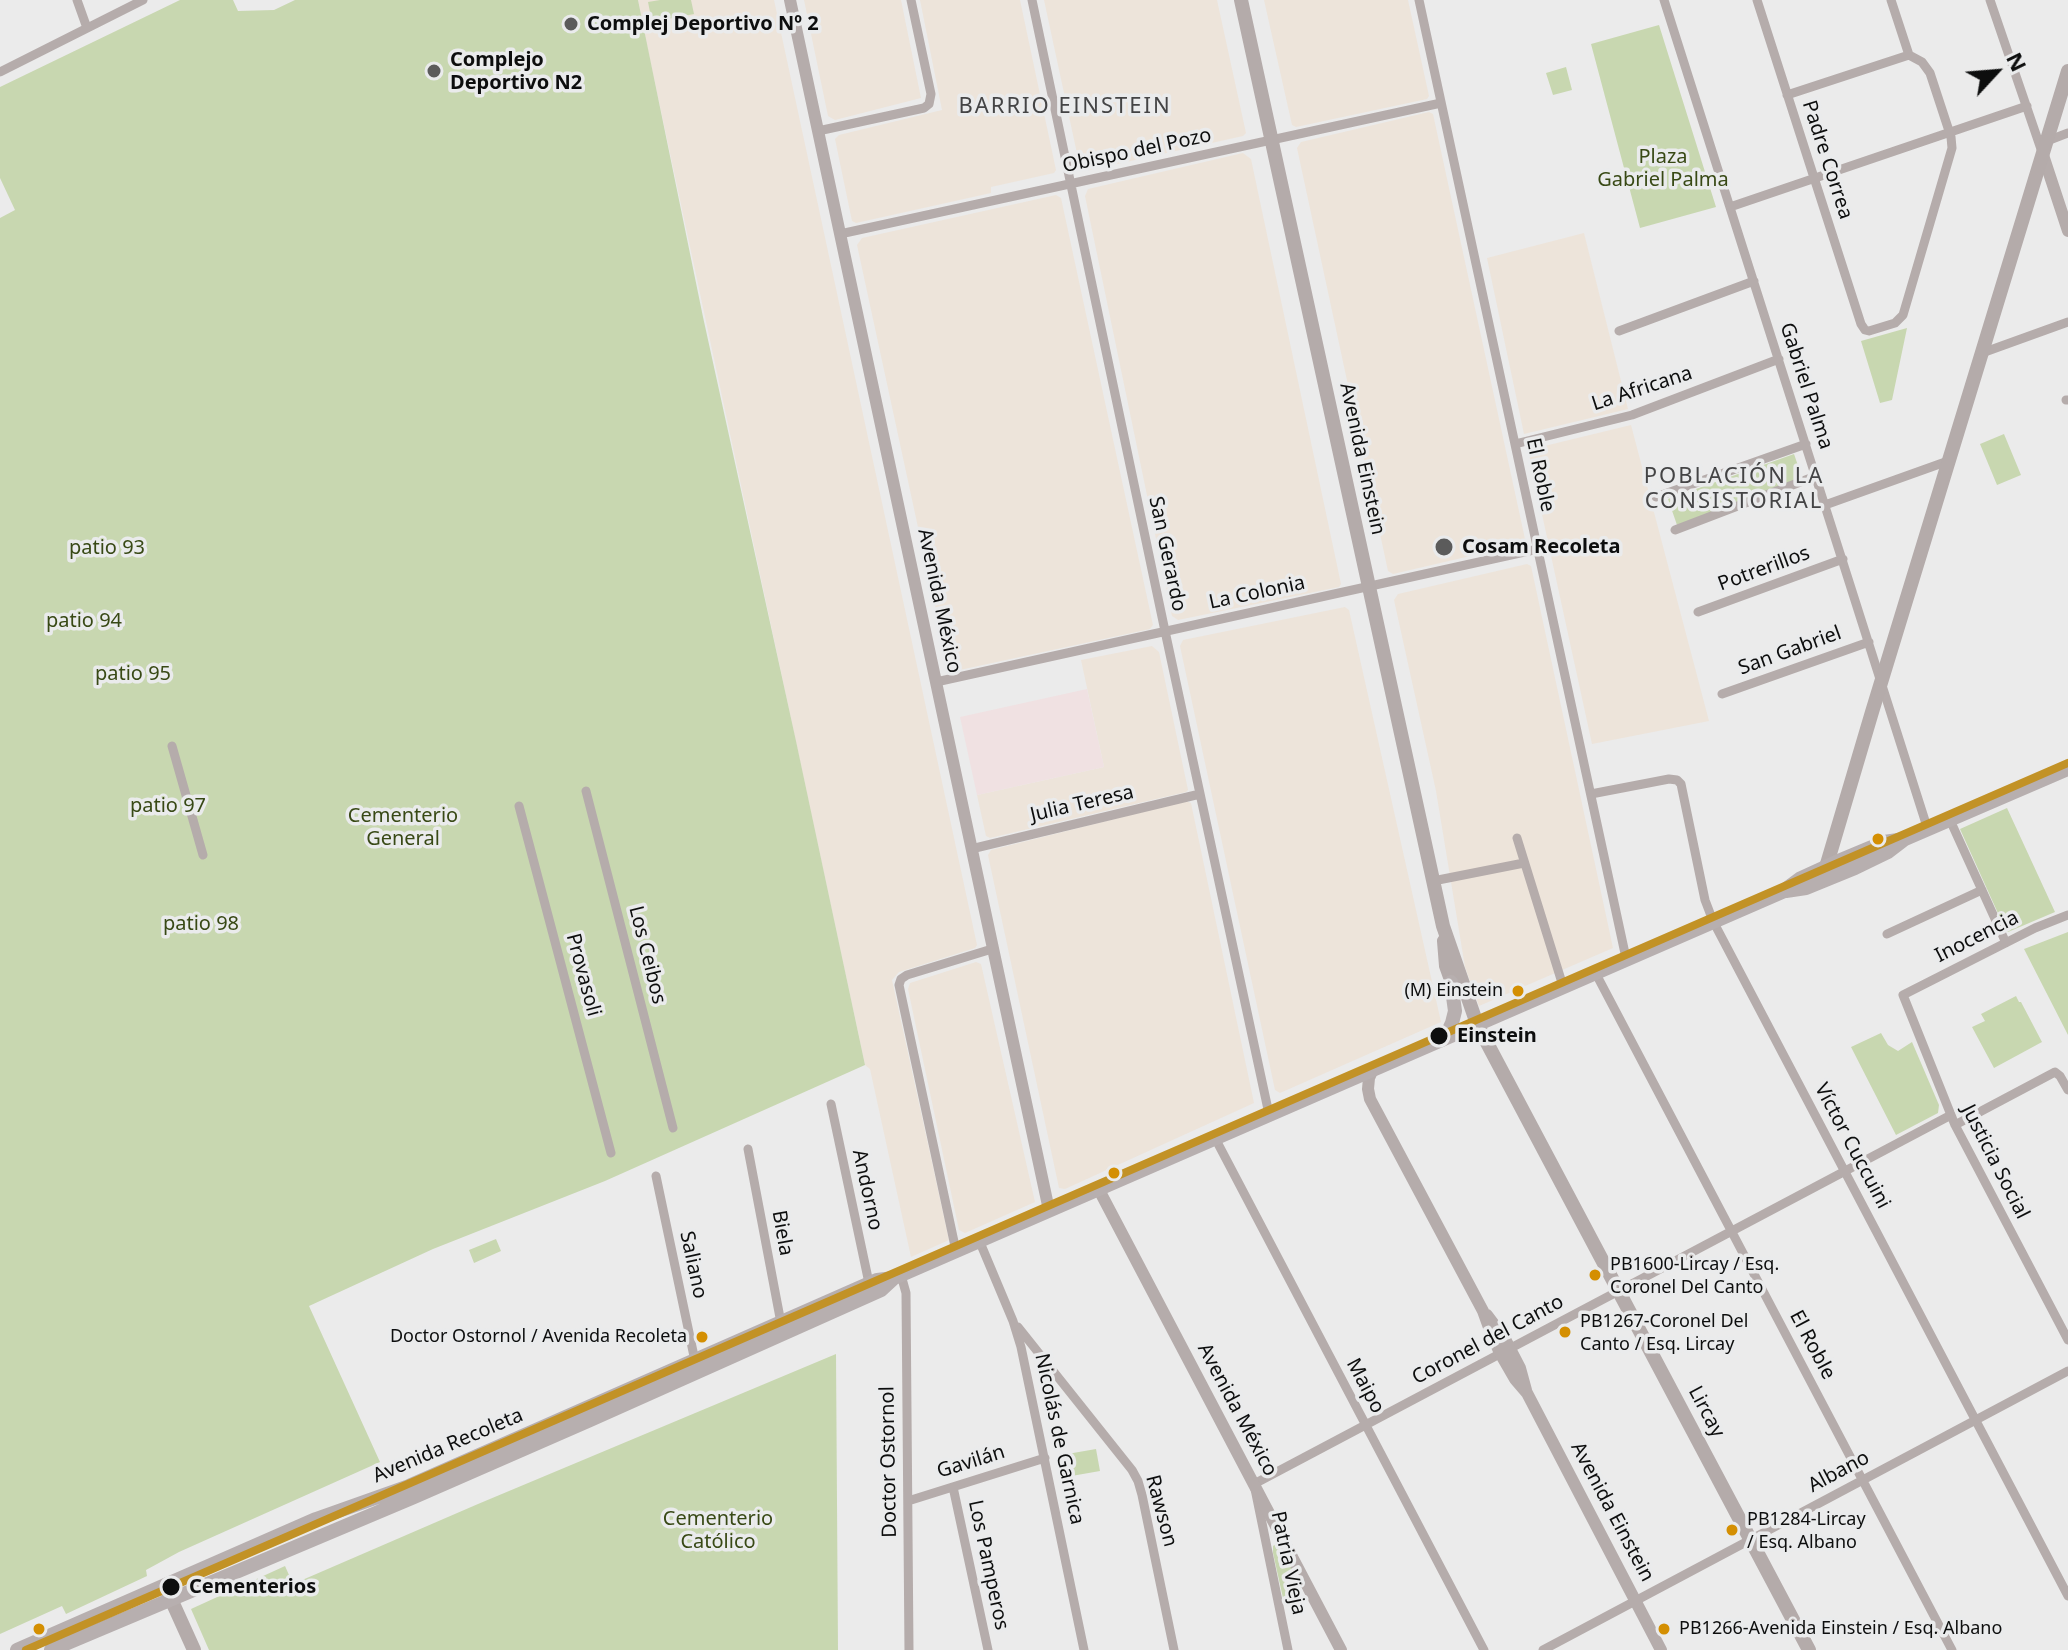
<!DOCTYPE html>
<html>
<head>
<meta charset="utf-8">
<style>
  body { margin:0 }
  #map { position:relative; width:2068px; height:1650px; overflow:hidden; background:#ebebeb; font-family:"Noto Sans",sans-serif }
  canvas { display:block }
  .north { position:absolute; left:1956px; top:32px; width:80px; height:80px; -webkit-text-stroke:6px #eaebec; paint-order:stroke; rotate:64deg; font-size:22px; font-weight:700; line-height:32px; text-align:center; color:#0d0e0e }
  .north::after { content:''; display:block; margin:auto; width:28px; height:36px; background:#0d0e0e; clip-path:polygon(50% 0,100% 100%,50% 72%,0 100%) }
</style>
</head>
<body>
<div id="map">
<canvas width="2068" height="1650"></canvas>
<div class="north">N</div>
</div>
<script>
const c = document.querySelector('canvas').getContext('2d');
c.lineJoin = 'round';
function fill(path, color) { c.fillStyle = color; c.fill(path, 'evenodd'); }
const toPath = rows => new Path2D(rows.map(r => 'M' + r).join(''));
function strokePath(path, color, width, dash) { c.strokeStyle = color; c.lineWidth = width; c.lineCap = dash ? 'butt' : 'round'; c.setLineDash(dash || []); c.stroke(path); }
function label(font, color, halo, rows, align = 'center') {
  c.font = font + ' "Noto Sans",sans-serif'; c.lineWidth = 7; c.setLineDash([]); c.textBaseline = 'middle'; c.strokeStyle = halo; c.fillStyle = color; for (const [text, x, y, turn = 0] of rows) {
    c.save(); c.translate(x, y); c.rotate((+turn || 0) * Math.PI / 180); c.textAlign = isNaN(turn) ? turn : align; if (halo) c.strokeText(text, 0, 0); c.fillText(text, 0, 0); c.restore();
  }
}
const commercial = toPath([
  [638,0,774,0,977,945,975,948,899,972,892,980,949,1240,911,1257,870,1069,865,1065,649,55],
  [804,0,901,0,921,98,835,120,828,116],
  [920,0,1020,0,1056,170,1054,173,991,187,991,193,856,223,852,221,835,139,839,135,942,110],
  [1044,0,1217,0,1246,133,1243,136,1081,172],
  [1264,0,1408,0,1429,96,1427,99,1296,127,1292,125],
  [1429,112,1433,114,1525,539,1522,544,1393,574,1388,571,1297,148,1301,142],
  [1243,153,1251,159,1341,584,1339,587,1178,620,1172,616,1085,196,1088,189],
  [1056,195,1061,198,1153,625,1150,629,955,671,948,666,857,245,862,238],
  [1584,233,1628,409,1524,434,1487,258],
  [1631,425,1709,721,1592,744,1528,450],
  [1527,564,1531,566,1613,948,1479,1006,1465,967,1436,791,1394,600,1398,594],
  [1345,607,1349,610,1441,1022,1280,1093,1275,1090,1180,646,1183,640],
  [1152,646,1159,652,1188,790,1186,792,990,838,986,836,977,795,1104,767,1081,660],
  [1186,801,1191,803,1254,1103,1065,1189,1059,1188,988,855,991,850],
  [976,962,981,964,1035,1202,965,1233,959,1230,908,989,910,983]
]);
const industrial = toPath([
  [1087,689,1104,767,977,795,960,717]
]);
const green = toPath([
  [180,0,233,0,238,11,274,10,295,0,638,0,703,317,796,741,865,1065,605,1181,433,1249,309,1306,380,1462,179,1552,146,1570,147,1576,66,1614,62,1606,0,1634,0,218,15,210,0,178,0,87],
  [660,0,691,0,694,14,652,22,648,2],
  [1659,25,1716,207,1640,228,1591,44],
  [1566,67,1572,90,1553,95,1546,73],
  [1907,328,1892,400,1880,403,1861,341],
  [2004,434,2021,475,1997,485,1980,444],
  [1794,454,1803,480,1677,525,1668,499],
  [2007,808,2055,912,2008,932,2006,931,1960,829],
  [2068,932,2068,1035,2024,949],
  [2016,996,2019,1002,2021,1002,2042,1042,1994,1068,1972,1027,1985,1021,1981,1014],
  [1881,1033,1888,1045,1898,1051,1912,1042,1939,1105,1938,1113,1896,1135,1851,1047],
  [496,1239,501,1251,474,1263,469,1250],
  [836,1354,838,1650,209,1650,191,1609,285,1566,293,1584,478,1504],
  [1096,1449,1100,1471,1060,1478,1056,1456],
  [1276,1544,1280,1546,1303,1587,1283,1598,1273,1553,1273,1546]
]);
const minor = toPath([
  [77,0,87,28],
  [1032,0,1165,631,1269,1114],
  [1419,0,1626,958],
  [1664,0,1928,830],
  [1757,0,1861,324,1865,330,1869,331,1895,323,1903,315,1952,148,1951,137,1930,73,1922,62,1909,55,1891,0],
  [1990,0,2042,152],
  [0,72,143,0],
  [1787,95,1909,55],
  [818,131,924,108,929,104,931,94,911,0],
  [2047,141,2068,133],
  [1730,207,2027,106],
  [840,234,1441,103],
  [1619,331,1754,281],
  [1982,353,2068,322],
  [2066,400,2068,400],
  [1515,444,1632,415,1779,359],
  [1656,497,1806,444],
  [1825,505,1948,461],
  [1675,530,1816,476],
  [1698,612,1843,559],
  [936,682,1538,549],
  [1722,694,1869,642],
  [172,746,203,855],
  [586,791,673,1128],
  [1591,794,1669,779,1677,780,1681,784,1705,900,1713,921,2068,1596],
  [519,806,611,1153],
  [1950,820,2006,943],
  [1517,838,1563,986],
  [971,849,1200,794],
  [1433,881,1524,863],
  [2068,915,2035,928,1903,995,1955,1125,2068,1340],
  [1887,934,1982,890],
  [1595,972,1952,1650],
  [831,1104,869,1283],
  [1955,1125,2055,1072,2060,1076,2068,1090],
  [1215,1138,1484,1650],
  [748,1149,781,1323],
  [656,1176,695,1361],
  [979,1240,1013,1321,1021,1347,1084,1650],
  [956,1251,899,985,901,979,907,975,992,949],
  [901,1275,906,1293,909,1650],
  [1018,1327,1132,1470,1138,1481,1142,1495,1174,1650],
  [953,1487,988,1650],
  [908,1501,1045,1458],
  [1288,1650,1254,1484,1951,1115],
  [1543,1650,2068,1371]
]);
const tertiary = toPath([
  [790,0,1049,1210],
  [2043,155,2068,231],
  [1373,1069,1369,1078,1368,1089,1370,1099,1483,1311,1491,1333,1500,1353,1515,1379,1527,1393,1661,1650],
  [1098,1188,1341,1650],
  [1487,1315,1505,1339,1520,1368,1526,1390]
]);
const secondary = toPath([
  [1241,0,1443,926,1477,1024,1809,1650],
  [1824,874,1872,712,2068,71],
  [1444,941,1446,966,1455,991],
  [166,1588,194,1650]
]);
const primary = toPath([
  [1786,891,1806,888,1855,868,1888,852,1905,839,2068,769],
  [1445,1038,1452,1023,1455,1011,1451,982],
  [17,1650,316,1519,409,1486,877,1280,894,1278,1782,892,1801,878,1836,862,1884,842,1905,839],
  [51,1650,414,1497,590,1420,881,1290,894,1278]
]);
const metro1 = toPath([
  [26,1650,2068,763]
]);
const markers = [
  [571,24,8,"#5b5b5b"],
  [434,71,8,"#5b5b5b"],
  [1444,547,10,"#5b5b5b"],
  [1878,839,7,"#d48f02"],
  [1518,991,7,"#d48f02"],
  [1439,1036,10,"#0d0e0e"],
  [1114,1173,7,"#d48f02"],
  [1595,1275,7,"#d48f02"],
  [1565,1332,7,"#d48f02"],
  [702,1337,7,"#d48f02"],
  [1732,1530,7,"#d48f02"],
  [171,1587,10,"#0d0e0e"],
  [39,1629,7,"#d48f02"],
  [1664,1629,7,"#d48f02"]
];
const busNames = [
  ["(M) Einstein",1503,991,"right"],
  ["PB1600-Lircay / Esq.",1610,1265],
  ["Coronel Del Canto",1610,1288],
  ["PB1267-Coronel Del",1580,1322],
  ["Canto / Esq. Lircay",1580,1345],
  ["Doctor Ostornol / Avenida Recoleta",687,1337,"right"],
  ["PB1284-Lircay",1747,1520],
  ["/ Esq. Albano",1747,1543],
  ["PB1266-Avenida Einstein / Esq. Albano",1679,1629]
];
const poiNames = [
  ["Complej Deportivo Nº 2",587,24],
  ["Complejo",450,60],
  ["Deportivo N2",450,83],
  ["Cosam Recoleta",1462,547]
];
const streetNames = [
  ["Obispo del Pozo",1137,151,-12],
  ["Padre Correa",1827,160,72],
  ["Gabriel Palma",1806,386,72],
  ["La Africana",1642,389,-18],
  ["Avenida Einstein",1362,459,78],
  ["El Roble",1540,475,78],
  ["San Gerardo",1167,554,78],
  ["Potrerillos",1764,569,-20],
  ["La Colonia",1257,593,-12],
  ["Avenida México",939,601,78],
  ["San Gabriel",1790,651,-20],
  ["Julia Teresa",1082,804,-13],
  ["Inocencia",1977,937,-27],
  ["Los Ceibos",647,955,76],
  ["Provasoli",583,975,75],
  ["Víctor Cuccuini",1852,1146,62],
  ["Justicia Social",1995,1162,63],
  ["Andorno",867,1190,78],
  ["Biela",782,1233,80],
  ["Saliano",693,1265,78],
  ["Coronel del Canto",1488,1340,-28],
  ["El Roble",1812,1345,62],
  ["Maipo",1365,1386,62],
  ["Avenida México",1237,1410,62],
  ["Lircay",1706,1412,62],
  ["Nicolás de Garnica",1059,1439,78],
  ["Avenida Recoleta",448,1446,-23],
  ["Doctor Ostornol",889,1462,-91],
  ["Gavilán",971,1462,-17],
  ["Albano",1839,1472,-28],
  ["Rawson",1161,1511,75],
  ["Avenida Einstein",1612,1512,62],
  ["Patria Vieja",1288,1563,78],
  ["Los Pamperos",988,1565,78]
];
const parkNames = [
  ["Plaza",1663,157],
  ["Gabriel Palma",1663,180],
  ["patio 93",107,548],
  ["patio 94",84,621],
  ["patio 95",133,674],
  ["patio 97",168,806],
  ["Cementerio",403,816],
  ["General",403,839],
  ["patio 98",201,924],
  ["Cementerio",718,1519],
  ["Católico",718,1542]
];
const stopNames = [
  ["Einstein",1457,1036],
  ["Cementerios",189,1587]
];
const neighbourhoodNames = [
  ["BARRIO EINSTEIN",1065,107],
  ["POBLACIÓN LA",1734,477],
  ["CONSISTORIAL",1734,502]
];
fill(commercial, '#ede4da');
fill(industrial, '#f0e1e2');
fill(green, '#c8d7b0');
strokePath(minor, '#b5acab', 9);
strokePath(tertiary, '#b5acab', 12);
strokePath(secondary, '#b4abaa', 14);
strokePath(primary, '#b7afaf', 14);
strokePath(metro1, '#c29226', 8);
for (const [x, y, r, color] of markers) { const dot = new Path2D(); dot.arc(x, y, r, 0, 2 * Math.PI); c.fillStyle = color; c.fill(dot); strokePath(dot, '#eaebec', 3); }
label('18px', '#0d0e0e', '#eaebec', busNames, 'left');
label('bold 20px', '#0d0e0e', '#eaebec', poiNames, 'left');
label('20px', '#0d0e0e', '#eaebec', streetNames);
label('20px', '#384915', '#eaebec', parkNames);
label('bold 20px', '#0d0e0e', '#eaebec', stopNames, 'left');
c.letterSpacing = '2px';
label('22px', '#444445', '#eaebec', neighbourhoodNames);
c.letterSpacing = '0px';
</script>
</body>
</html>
